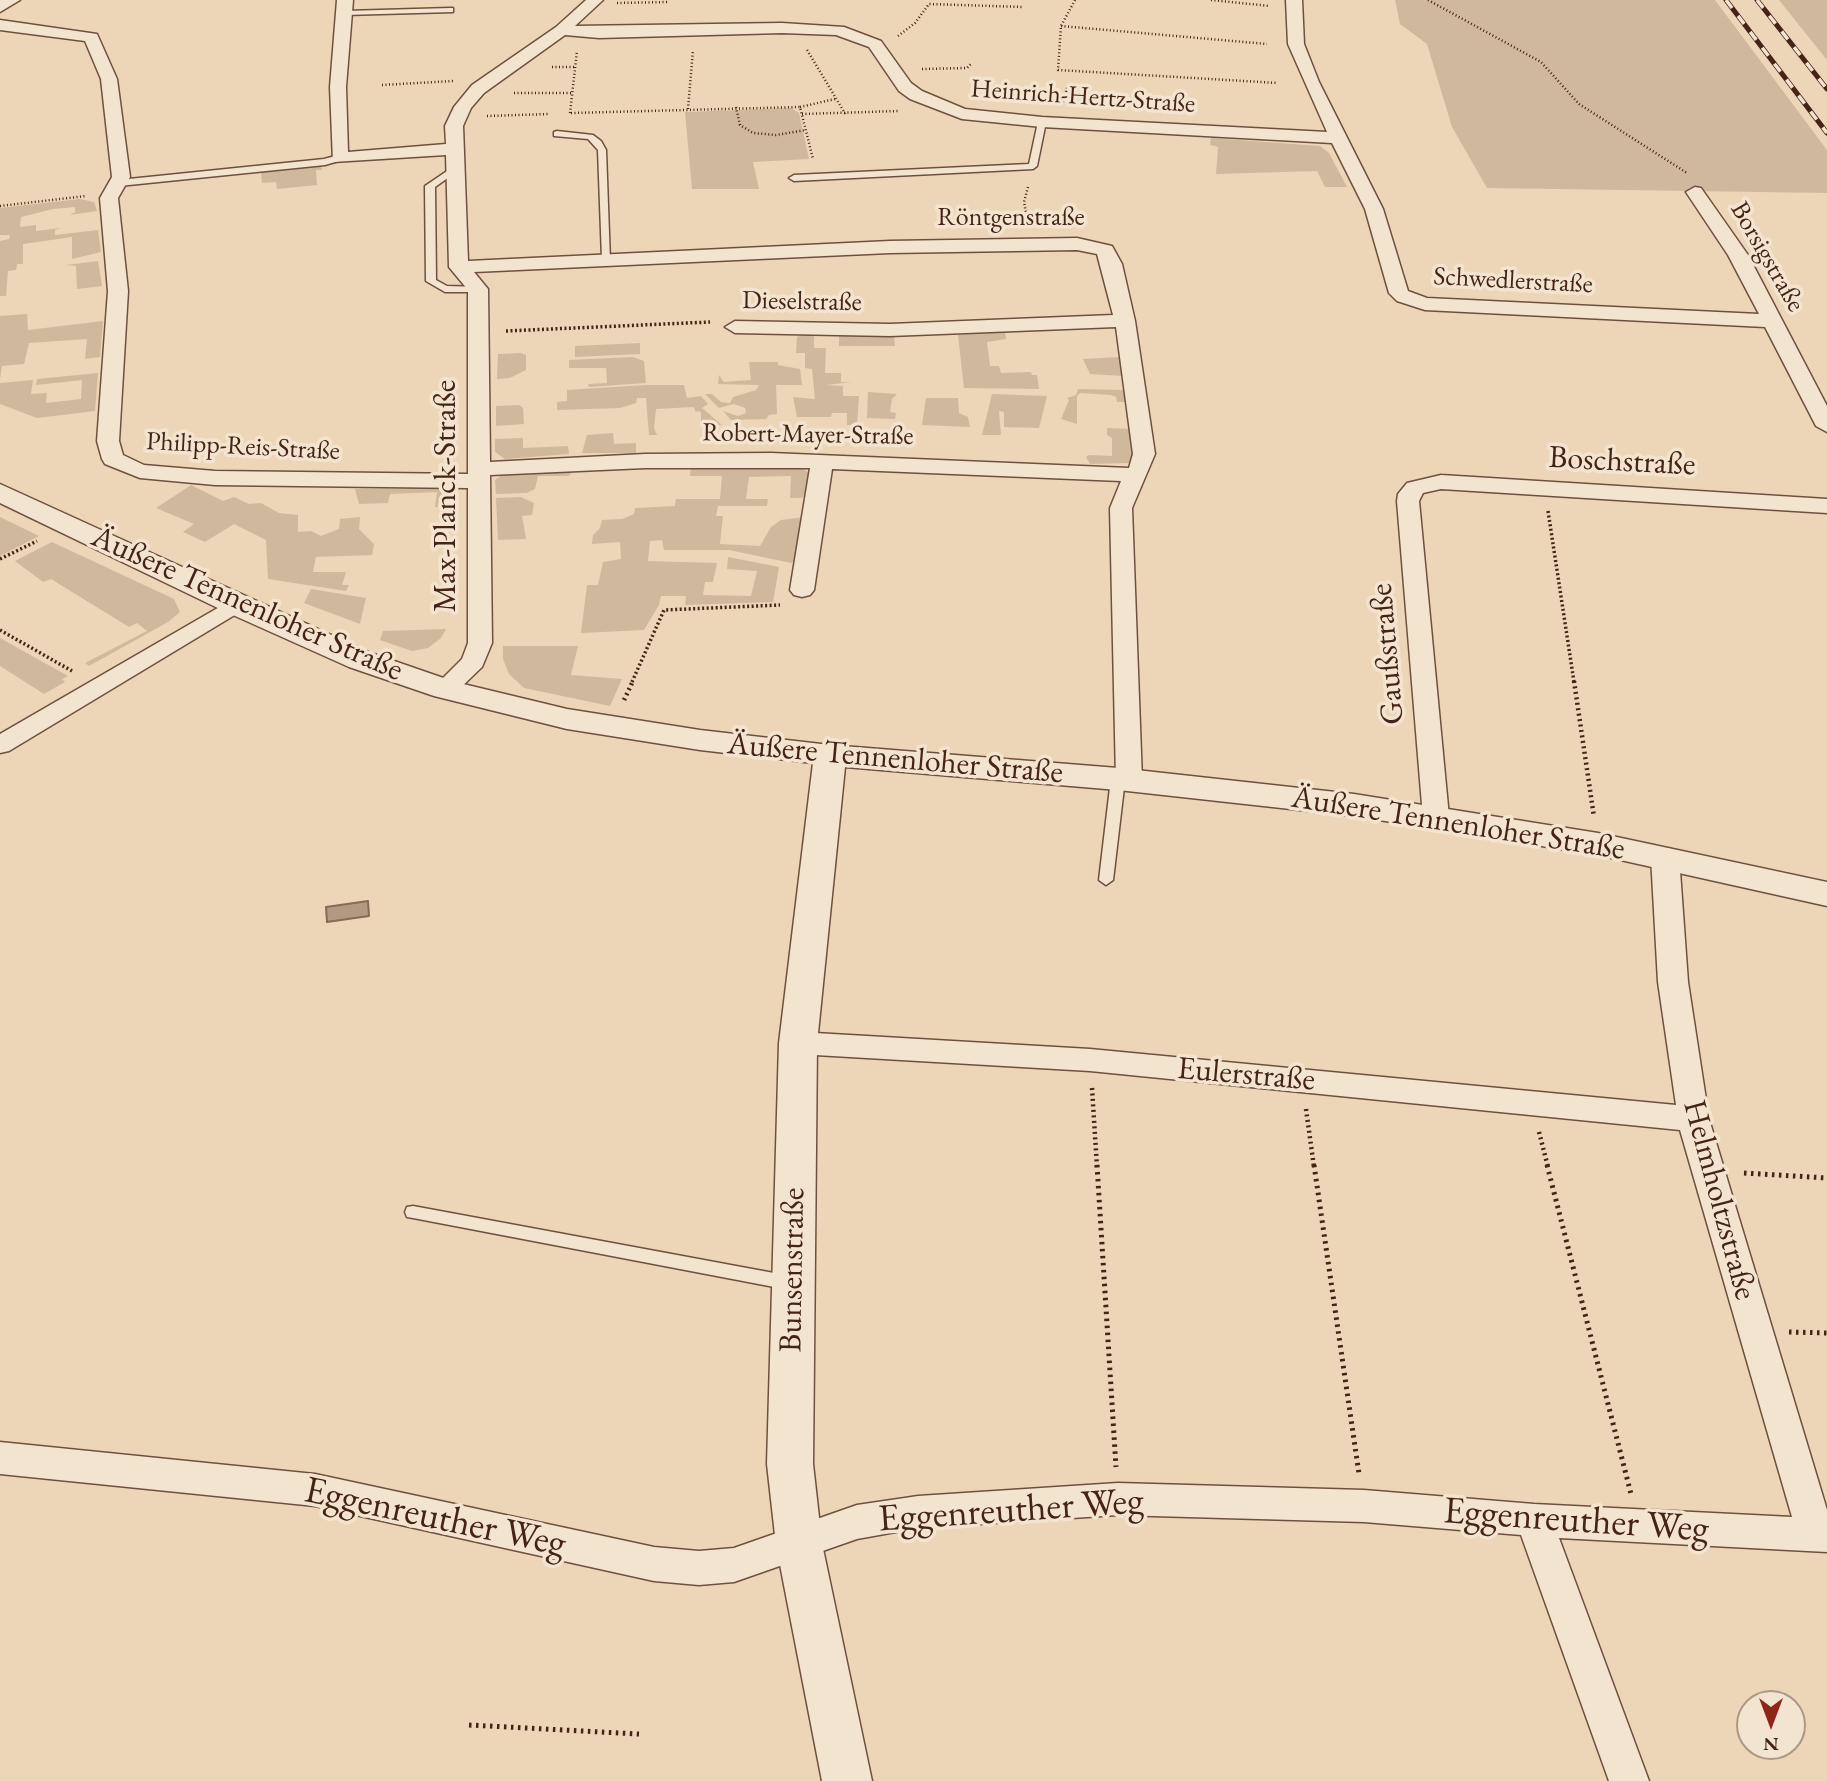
<!DOCTYPE html>
<html>
<head>
<meta charset="utf-8">
<style>
  body { margin:0 }
  #map { position:relative; width:1827px; height:1781px; overflow:hidden; background:#ecd6b7; font-family:"EB Garamond",serif }
  canvas { display:block }
  .north { position:absolute; left:1736px; top:1690px; width:70px; height:70px; box-sizing:border-box; background:#f3e4d0; border:2px solid #ad9786; border-radius:50%; rotate:180deg; font-size:19px; font-weight:700; line-height:28px; text-align:center; color:#452417 }
  .north::after { content:''; display:block; margin:auto; width:24px; height:32px; background:#8f2418; clip-path:polygon(50% 0,100% 100%,50% 72%,0 100%) }
</style>
</head>
<body>
<div id="map">
<canvas width="1827" height="1781"></canvas>
<div class="north">N</div>
</div>
<script>
const c = document.querySelector('canvas').getContext('2d');
c.lineJoin = 'round';
function fill(path, color) { c.fillStyle = color; c.fill(path, 'evenodd'); }
const toPath = rows => new Path2D(rows.map(r => 'M' + r).join(''));
function strokePath(path, color, width, dash) { c.strokeStyle = color; c.lineWidth = width; c.lineCap = dash ? 'butt' : 'round'; c.setLineDash(dash || []); c.stroke(path); }
function label(font, color, halo, rows, align = 'center') {
  c.font = font + ' "EB Garamond",serif'; c.lineWidth = 7; c.setLineDash([]); c.textBaseline = 'middle'; c.strokeStyle = halo; c.fillStyle = color; for (const [text, x, y, turn = 0] of rows) {
    c.save(); c.translate(x, y); c.rotate((+turn || 0) * Math.PI / 180); c.textAlign = isNaN(turn) ? turn : align; if (halo) c.strokeText(text, 0, 0); c.fillText(text, 0, 0); c.restore();
  }
}
const green = toPath([
  [1395,0,1715,0,1827,150,1827,193,1487,188,1452,127,1427,44,1400,24],
  [1779,0,1827,0,1827,60],
  [791,108,799,113,809,159,753,162,759,189,692,189,685,112],
  [1211,138,1320,146,1329,153,1347,187,1325,187,1317,171,1216,174,1218,147,1210,145],
  [321,166,322,170,316,170,317,185,277,189,276,182,262,183,261,172],
  [80,199,94,202,97,211,70,215,75,212,75,207,53,209,21,217,20,227,36,225,36,231,61,228,55,230,55,235,98,230,101,252,72,259,72,237,23,244,23,264,17,264,16,270,8,271,6,296,0,296,0,241,9,239,10,235,0,235,0,208],
  [98,261,102,286,77,289,76,266,66,265],
  [27,314,28,330,103,321,100,357,85,359,87,339,29,343,24,364,2,366,0,379,0,316],
  [1005,331,1006,339,987,342,990,366,999,366,1001,373,1031,372,1032,375,1037,375,1039,389,964,388,958,335],
  [802,335,814,335,814,348,826,348,825,373,841,373,841,382,852,382,826,385,843,386,843,396,859,396,857,425,847,425,847,413,832,413,831,417,797,417,793,397,815,399,812,369,805,368,805,353,796,353,797,337],
  [839,335,894,335,895,346,839,346],
  [640,343,640,354,575,357,575,346],
  [521,353,526,355,526,370,510,378,497,379,498,354],
  [633,357,644,361,646,383,589,387,588,384,607,383,606,368,569,368,569,360],
  [1119,357,1123,376,1090,374,1083,359],
  [749,362,778,362,778,365,800,369,802,385,776,385,777,414,769,415,766,419,731,420,723,411,738,416,746,413,745,408,734,404,719,408,705,394,712,394,721,402,730,403,733,397,756,390,759,385,718,384,719,375,724,382,751,380],
  [98,373,95,411,37,418,0,404,0,383,33,380,31,394,47,393,46,403,81,399,82,380,36,385,37,379],
  [646,385,684,385,687,398,701,396,708,404,702,408,722,425,701,425,701,412,695,411,694,407,656,409,654,428,657,435,649,435,646,398,637,398,636,403,620,408,557,410,557,402,567,401,567,390],
  [1078,389,1125,390,1127,402,1117,402,1116,397,1111,395,1080,393,1077,396,1077,424,1061,419,1069,400,1067,398,1076,395],
  [868,392,897,394,892,399,890,412,896,413,895,419,867,418],
  [992,394,1047,396,1039,428,1004,427,1004,412,999,411,1001,435,982,435],
  [926,398,958,398,959,413,968,417,970,427,922,425],
  [519,405,523,408,524,424,496,426,496,406],
  [1107,428,1132,429,1133,458,1130,463,1090,464,1086,457,1089,455,1112,456,1112,438,1107,435],
  [613,433,614,444,636,443,636,453,582,453,587,435],
  [523,438,523,448,568,446,569,454,505,459,495,452,495,439],
  [691,466,797,466,812,474,812,492,801,498,790,498,791,476,749,477,746,499,768,499,767,506,718,506,716,516,723,516,720,544,760,546,771,527,781,520,805,517,797,559,791,563,729,550,664,550,662,540,650,541,648,561,717,563,713,582,705,582,703,595,751,596,757,571,727,569,728,557,779,567,773,602,685,605,686,596,661,596,659,605,644,630,581,633,587,585,598,585,603,562,621,559,620,542,592,544,593,535,600,528,602,520,622,519,634,514,635,508,675,506,676,499,720,499,722,476,690,476],
  [573,470,569,476,538,476,535,489,527,493,496,494,495,480,503,474],
  [191,485,223,501,234,497,249,504,261,503,279,513,298,515,298,532,311,531,321,536,339,529,340,519,360,517,359,529,374,544,372,555,316,557,313,572,346,572,342,585,349,585,346,591,268,579,266,540,234,524,205,542,183,532,194,524,156,508],
  [453,488,454,507,435,507,437,492,390,494,388,503,359,504,355,489],
  [521,497,534,503,532,515,522,516,526,539,498,540,496,498],
  [0,517,39,536,0,556],
  [52,542,174,599,180,612,168,622,89,666,85,663,147,631,137,623,129,627,51,579,43,582,15,561],
  [311,589,366,598,360,624,304,603],
  [446,629,441,638,428,648,412,651,380,640,383,631],
  [0,638,68,676,62,679,65,682,44,694,0,666],
  [503,646,578,646,571,675,622,679,610,706,524,688,509,674,503,659]
]);
const water = toPath([
  [368,901,369,916,327,922,326,907,368,901]
]);
const pathFar3 = toPath([
  [1075,0,1061,26,1058,70,1278,83],
  [1211,0,1270,6],
  [1428,0,1541,62,1579,104,1687,173],
  [617,3,669,2],
  [1061,26,1267,44],
  [898,36,915,23,929,4,1023,7],
  [807,50,846,115],
  [552,67,575,67],
  [922,69,967,68,972,63],
  [382,85,453,81],
  [514,93,572,93],
  [1063,102,1068,85],
  [736,107,740,125,753,133,776,135,806,130],
  [800,107,835,99],
  [688,109,693,50],
  [570,113,577,51],
  [571,113,800,107,813,159],
  [802,114,899,111],
  [487,116,549,114],
  [1028,187,1024,202,1028,223],
  [0,206,86,196]
]);
const pathFar2 = toPath([
  [506,331,710,322],
  [1548,511,1574,682],
  [0,559,37,541],
  [0,630,72,671],
  [632,682,664,610,780,605]
]);
const pathFar1 = toPath([
  [1574,681,1594,817],
  [624,700,633,681],
  [1092,1088,1097,1167],
  [1306,1109,1314,1167],
  [1539,1132,1548,1167]
]);
const path = toPath([
  [1097,1165,1116,1467],
  [1314,1165,1359,1474],
  [1547,1165,1631,1494],
  [1744,1173,1827,1178],
  [1789,1332,1827,1333],
  [469,1725,639,1734]
]);
const service = toPath([
  [450,8,453,8,453,12,345,15,341,13,345,11,450,8],
  [1042,119,1046,122,1037,166,1033,169,794,181,789,178,794,175,1029,164,1038,122,1042,119],
  [557,131,593,135,601,141,606,150,610,261,602,259,598,150,588,139,554,136,554,132,557,131],
  [339,155,342,156,342,160,325,165,119,186,114,183,119,180,324,159,339,155],
  [456,165,460,168,459,170,435,187,436,280,447,286,481,287,481,291,478,292,445,292,426,281,425,186,456,165],
  [1118,775,1125,779,1113,880,1106,885,1099,880,1111,779,1118,775],
  [413,1206,790,1276,796,1278,798,1283,796,1288,790,1290,413,1218,407,1217,405,1212,407,1207,413,1206]
]);
const minor = toPath([
  [0,0,20,0,0,12,0,0],
  [337,0,353,0,346,87,348,152,446,144,445,126,454,107,472,85,556,27,586,0,603,0,575,26,782,23,844,27,881,41,911,83,922,91,965,109,1042,117,1327,132,1288,44,1286,0,1302,0,1304,44,1319,82,1383,209,1408,291,1427,298,1759,314,1728,255,1686,192,1695,187,1701,188,1748,255,1827,406,1827,432,1816,426,1765,327,1425,310,1397,301,1389,293,1365,209,1332,143,1042,127,962,119,910,99,899,91,869,47,836,35,782,33,599,38,565,35,484,93,471,108,463,126,468,261,890,241,1077,238,1112,246,1122,264,1135,321,1155,454,1132,508,1142,780,1138,786,1129,789,1120,786,1116,780,1110,508,1121,481,832,469,814,590,810,595,802,597,794,595,790,590,810,468,645,468,490,475,492,643,482,667,454,694,436,694,432,689,462,659,468,643,468,488,215,485,140,478,105,464,102,459,97,441,108,291,100,198,112,177,101,79,85,41,0,30,0,20,97,34,117,79,130,177,118,198,128,291,119,441,123,455,144,465,215,471,468,474,468,290,449,267,446,155,333,162,330,87,337,0],
  [1077,250,1097,254,1113,315,890,324,735,321,725,327,735,333,890,336,1116,327,1133,454,1129,468,771,453,645,454,490,462,488,289,474,272,890,253,1077,250],
  [1441,475,1827,499,1827,513,1441,489,1423,493,1419,501,1449,817,1446,823,1436,826,1426,823,1423,817,1397,501,1398,494,1407,483,1441,475],
  [235,598,243,600,247,605,243,610,9,751,0,753,0,734,235,598],
  [1665,848,1675,850,1679,857,1688,982,1709,1119,1827,1510,1827,1552,1559,1538,1649,1781,1609,1781,1521,1535,1364,1522,1118,1515,918,1528,857,1539,734,1582,699,1585,654,1581,315,1506,0,1474,0,1442,315,1474,654,1547,699,1551,734,1548,857,1505,918,1496,1118,1483,1364,1490,1534,1504,1792,1517,1680,1130,1090,1071,798,1054,787,1051,783,1043,787,1035,798,1032,1090,1049,1676,1105,1658,982,1651,857,1655,850,1665,848]
]);
const tertiary = toPath([
  [0,484,371,653,455,682,567,709,700,730,830,745,1118,768,1354,794,1598,833,1827,882,1827,906,1598,855,1354,816,1118,790,845,767,817,1043,813,1464,822,1544,872,1781,822,1781,776,1544,767,1464,779,1043,813,763,700,750,567,729,434,696,349,667,224,611,0,503,0,484]
]);
const rail = toPath([
  [1726,0,1827,133],
  [1757,0,1827,89]
]);
const farStreetnames = [
  ["Heinrich-Hertz-Straße",1083,97,4],
  ["Röntgenstraße",1011,218],
  ["Borsigstraße",1767,257,60],
  ["Schwedlerstraße",1513,281,3],
  ["Dieselstraße",802,302,1],
  ["Robert-Mayer-Straße",808,435,1],
  ["Philipp-Reis-Straße",243,447,3]
];
const streetNames = [
  ["Boschstraße",1622,462,3],
  ["Max-Planck-Straße",446,496,-90],
  ["Äußere Tennenloher Straße",247,604,24],
  ["Gaußstraße",1388,654,-95],
  ["Äußere Tennenloher Straße",895,759,5],
  ["Äußere Tennenloher Straße",1458,824,9],
  ["Eulerstraße",1246,1075,5],
  ["Helmholtzstraße",1719,1200,75],
  ["Bunsenstraße",793,1270,-89]
];
const nearStreetnames = [
  ["Eggenreuther Weg",1011,1511,-4],
  ["Eggenreuther Weg",435,1518,12],
  ["Eggenreuther Weg",1576,1521,4]
];
fill(green, '#d0b89c');
fill(water, '#b39981');
strokePath(water, '#876a57', 2);
strokePath(service, '#6f503f', 3);
strokePath(minor, '#6f503f', 3);
strokePath(tertiary, '#6f503f', 3);
strokePath(pathFar3, '#452417', 2.5, [1, 2.5]);
strokePath(pathFar2, '#452417', 3.5, [2, 2.5]);
strokePath(pathFar1, '#452417', 4.5, [2, 3.5]);
strokePath(path, '#452417', 5, [2.5, 4.5]);
fill(service, '#f3e4d0');
fill(minor, '#f3e4d0');
fill(tertiary, '#f3e4d0');
strokePath(rail, '#452417', 5);
strokePath(rail, '#f3e4d0', 3.5, [10]);
label('26px', '#452417', '#f3e4d0', farStreetnames);
label('32px', '#452417', '#f3e4d0', streetNames);
label('38px', '#452417', '#f3e4d0', nearStreetnames);
</script>
</body>
</html>
